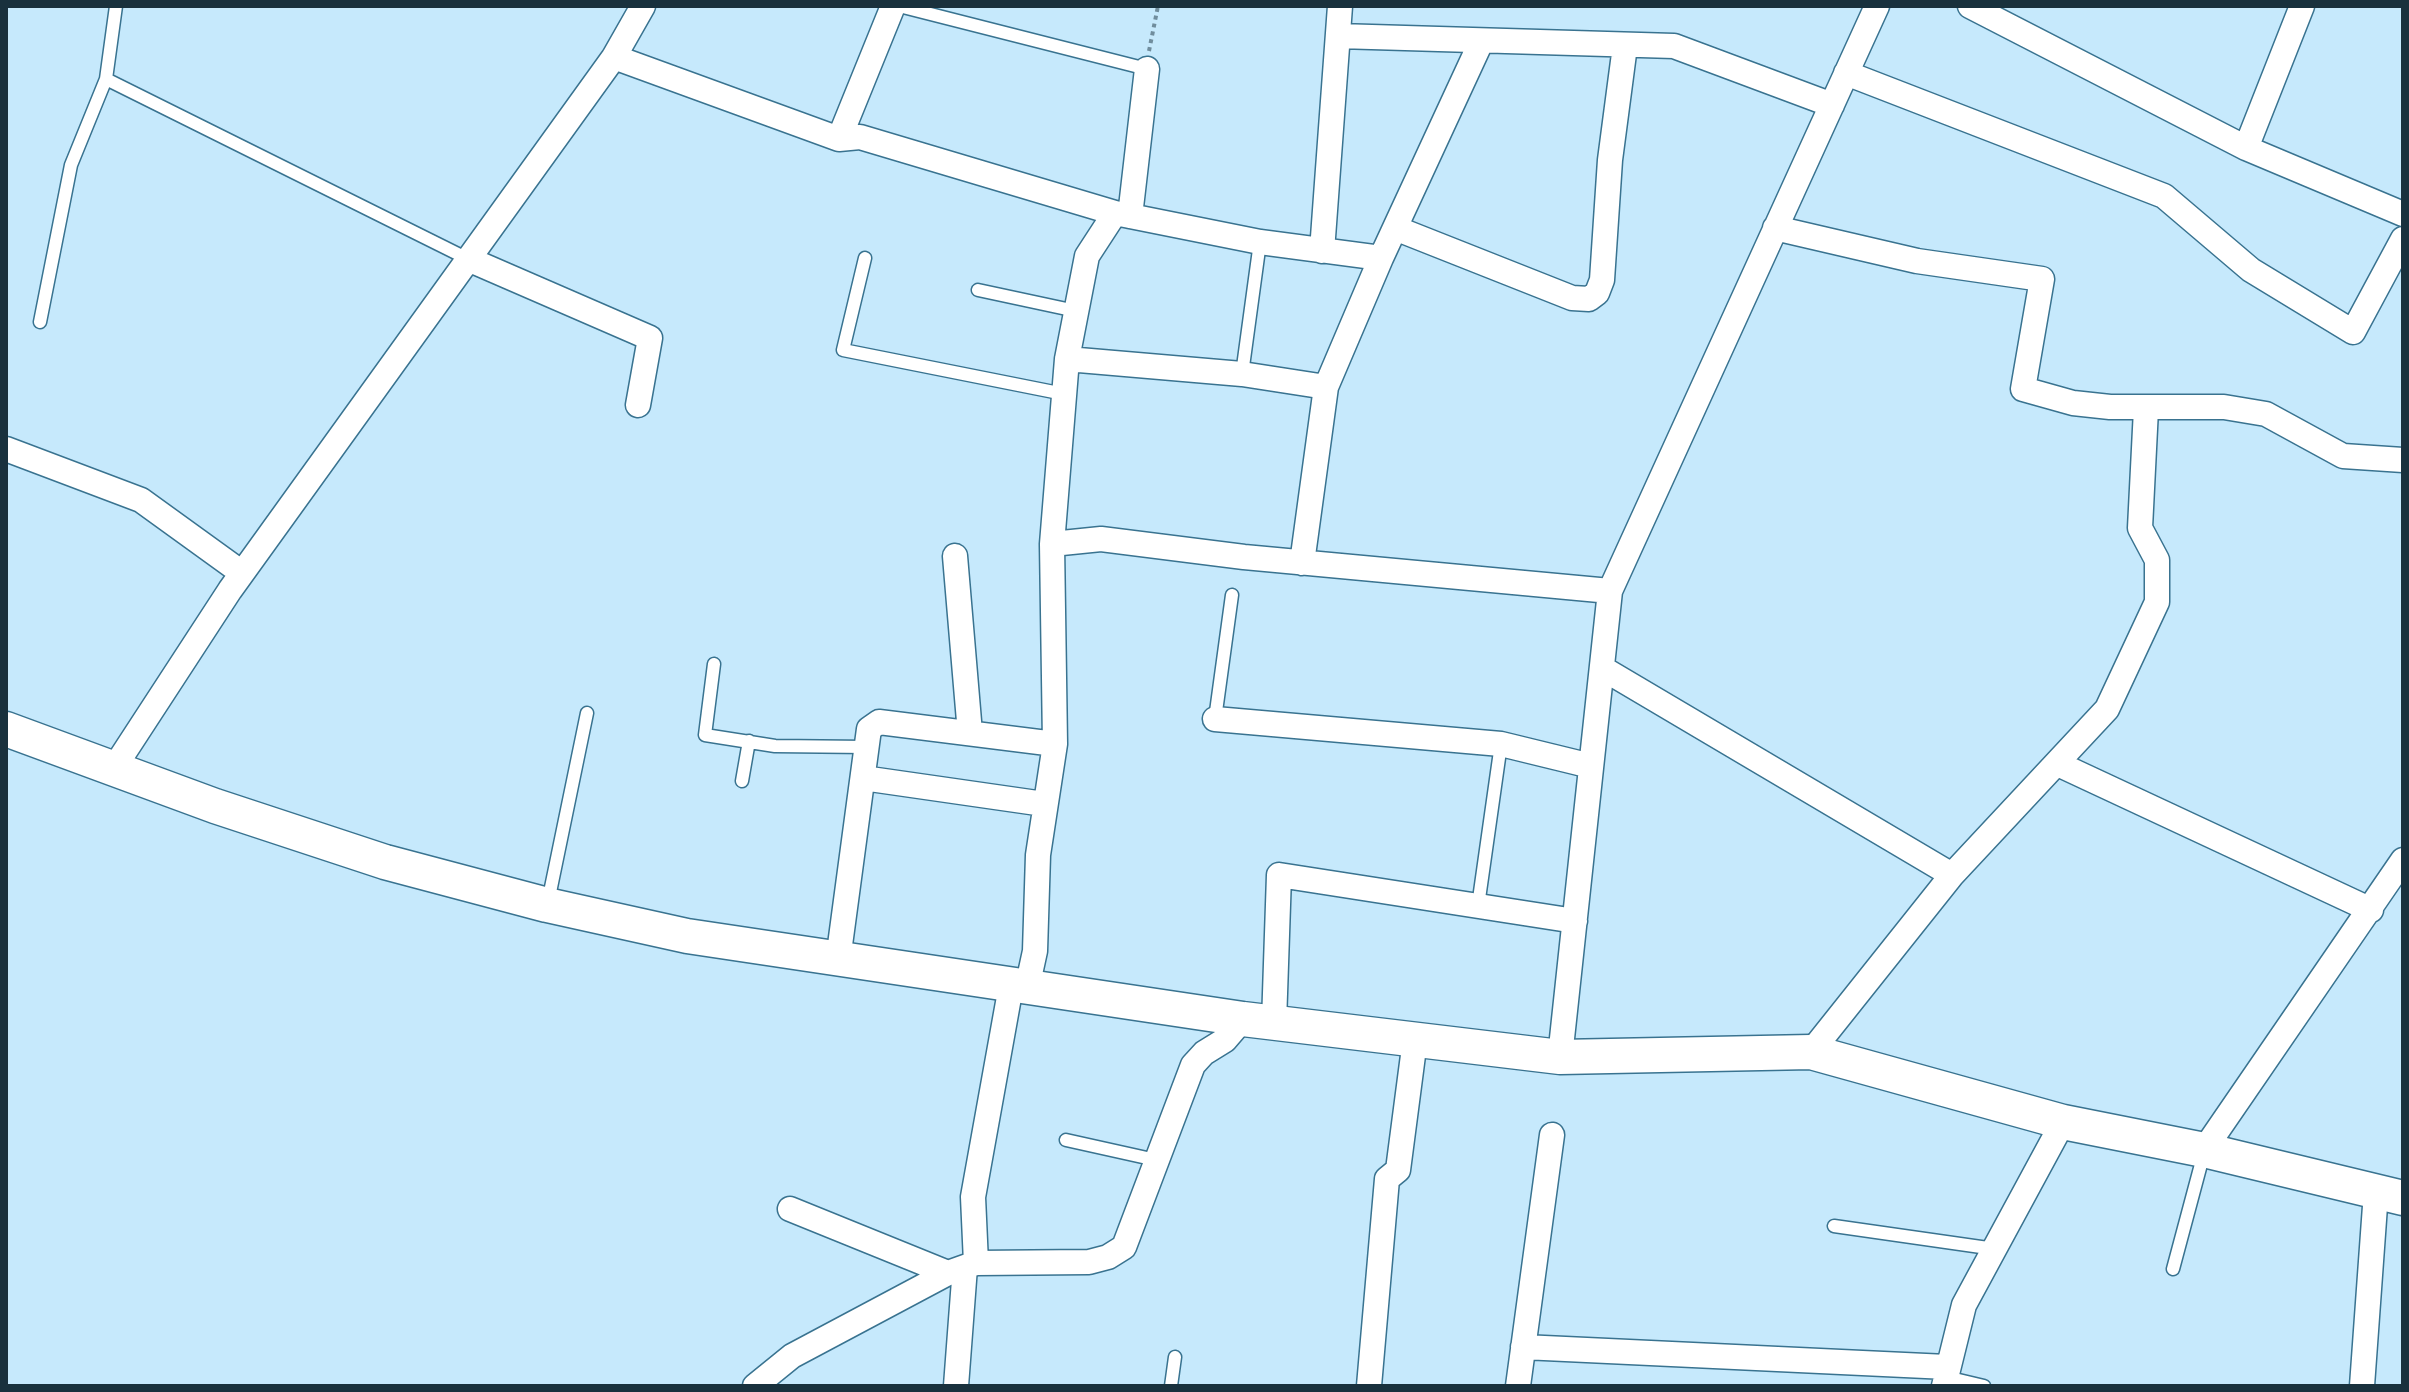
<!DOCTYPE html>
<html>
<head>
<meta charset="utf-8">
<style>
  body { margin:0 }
  #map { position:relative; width:2409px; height:1392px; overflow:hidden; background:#c6e9fc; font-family:"Golos Text",sans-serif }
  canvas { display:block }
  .frame { position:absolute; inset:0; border:8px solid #19313d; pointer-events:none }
</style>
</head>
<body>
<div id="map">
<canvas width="2409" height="1392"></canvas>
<div class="frame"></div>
</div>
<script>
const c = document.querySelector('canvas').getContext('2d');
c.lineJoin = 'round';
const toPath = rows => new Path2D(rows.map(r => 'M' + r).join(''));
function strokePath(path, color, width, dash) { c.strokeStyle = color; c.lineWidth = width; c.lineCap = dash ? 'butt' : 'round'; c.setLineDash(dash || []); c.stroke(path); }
const path = toPath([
  [1149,51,1158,6]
]);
const service = toPath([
  [899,6,1147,69],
  [106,79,468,259],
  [865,258,843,350,1064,394],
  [978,290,1076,311],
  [40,322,71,165,106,79,116,6],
  [1242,374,1260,242],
  [714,664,705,735,775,746,867,747],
  [1215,719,1232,595],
  [742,781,749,741],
  [548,902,587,713],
  [1478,906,1501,744],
  [1066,1140,1156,1160],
  [1834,1226,1995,1249],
  [2173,1269,2204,1153],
  [1946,1377,1984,1386],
  [1171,1386,1175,1357]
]);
const minor = toPath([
  [1970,6,2246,148,2403,214],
  [1338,36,1674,46,1832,105],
  [614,57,839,139,860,137,1115,213,1260,242,1381,258],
  [1846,73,2164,196,2251,270,2353,332,2403,239],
  [839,139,893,6],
  [2246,148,2302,6],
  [1130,216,1147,69],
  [1395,228,1572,298,1589,299,1597,293,1602,280,1610,160,1625,46],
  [1775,228,1917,261,2042,279,2023,389,2073,403,2110,407,2224,407,2266,414,2343,456,2403,460],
  [1322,251,1340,6],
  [468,259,650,338,638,405],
  [1067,359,1242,374,1326,387],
  [6,449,141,500,242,573],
  [1052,544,1101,539,1244,557,1610,591],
  [955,556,970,733],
  [1302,563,1326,387,1381,258,1481,42],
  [1602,668,1952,875],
  [1215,719,1501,744,1591,766],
  [2058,764,2371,910],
  [114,768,230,590,614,57,643,6],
  [863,778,1044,804],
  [838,960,869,729,879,722,1055,744],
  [1027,988,1035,951,1038,855,1055,744,1052,544,1067,359,1087,256,1115,213],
  [1274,1023,1279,875,1575,921],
  [1811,1052,1952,875,2107,709,2157,602,2157,560,2140,528,2146,409],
  [1560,1057,1610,591,1877,6],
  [2204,1150,2403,860],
  [790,1209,948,1273],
  [976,1263,973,1197,1011,986],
  [1523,1347,1947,1367],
  [755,1386,792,1356,948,1273,976,1263,1089,1262,1108,1257,1124,1247,1193,1065,1204,1053,1225,1040,1243,1019],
  [956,1386,965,1267],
  [1369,1386,1387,1179,1398,1170,1415,1040],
  [1518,1386,1552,1135],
  [1944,1386,1964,1305,2063,1122],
  [2362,1386,2376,1192]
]);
const secondary = toPath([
  [6,729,215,806,385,862,547,905,687,936,1243,1019,1560,1057,1811,1052,2063,1122,2204,1150,2403,1198]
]);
strokePath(service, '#397390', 15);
strokePath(minor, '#397390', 27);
strokePath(secondary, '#397390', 37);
strokePath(path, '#708d9d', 4, [4, 4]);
strokePath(service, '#fff', 12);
strokePath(minor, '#fff', 24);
strokePath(secondary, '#fff', 34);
</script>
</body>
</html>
